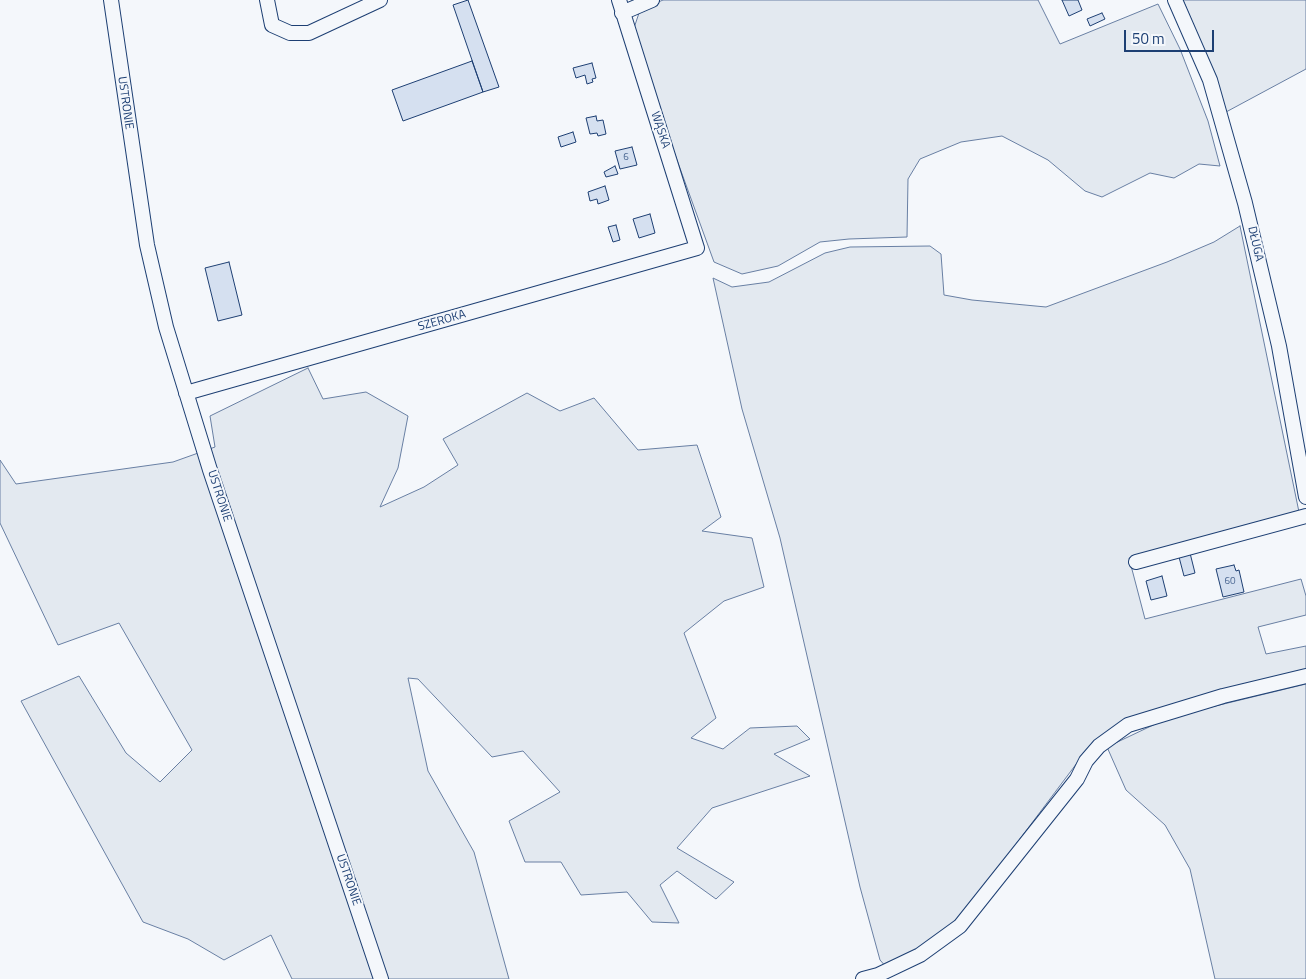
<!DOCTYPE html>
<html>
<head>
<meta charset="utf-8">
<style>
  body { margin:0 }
  #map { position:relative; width:1306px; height:979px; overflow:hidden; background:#f4f7fb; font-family:"Titillium Web",sans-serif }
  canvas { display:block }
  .scale { position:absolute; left:1124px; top:30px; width:90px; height:22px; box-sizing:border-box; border:2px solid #1d3f73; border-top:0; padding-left:6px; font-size:15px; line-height:18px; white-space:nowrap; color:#1d3f73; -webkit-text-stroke:4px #f4f7fb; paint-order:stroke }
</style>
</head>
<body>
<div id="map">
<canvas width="1306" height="979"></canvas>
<div class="scale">50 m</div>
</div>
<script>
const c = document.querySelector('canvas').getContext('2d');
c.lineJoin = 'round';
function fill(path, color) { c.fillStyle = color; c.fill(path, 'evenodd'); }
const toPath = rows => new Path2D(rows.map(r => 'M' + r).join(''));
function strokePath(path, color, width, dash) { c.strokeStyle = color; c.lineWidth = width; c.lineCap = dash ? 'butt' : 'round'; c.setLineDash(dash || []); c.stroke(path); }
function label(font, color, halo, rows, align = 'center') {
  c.font = font + ' "Titillium Web",sans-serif'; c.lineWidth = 4; c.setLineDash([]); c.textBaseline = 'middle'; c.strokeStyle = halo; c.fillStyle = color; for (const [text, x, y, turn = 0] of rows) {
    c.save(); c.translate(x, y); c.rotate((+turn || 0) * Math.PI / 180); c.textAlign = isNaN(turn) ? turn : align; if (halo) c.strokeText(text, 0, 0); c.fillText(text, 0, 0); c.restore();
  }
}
const green = toPath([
  [663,0,1038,0,1060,44,1158,4,1180,49,1208,121,1220,166,1199,164,1174,178,1150,173,1102,197,1085,191,1048,160,1002,136,961,142,920,159,908,179,907,237,849,239,820,242,778,266,742,274,714,262,657,105,634,28,640,10,663,0],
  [1183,0,1306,0,1306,69,1226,112,1214,74,1183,0],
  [1240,226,1299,512,1129,558,1145,619,1301,579,1306,596,1306,615,1258,627,1266,654,1306,646,1306,670,1219,691,1086,751,965,912,930,942,887,968,880,960,860,887,780,538,742,409,713,278,732,287,769,282,825,253,850,247,930,246,941,254,944,295,972,300,1046,307,1167,262,1214,242,1240,226],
  [308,368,323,399,366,392,408,416,398,468,380,507,424,487,458,465,443,439,527,393,560,411,594,398,638,450,697,445,721,517,702,531,752,538,764,587,724,601,684,633,716,718,691,738,723,749,750,728,797,726,810,739,774,754,810,776,712,808,677,848,734,882,716,899,677,871,660,885,679,923,652,922,627,892,581,895,561,862,525,862,509,821,560,792,523,751,492,757,418,679,408,678,428,771,474,852,509,979,292,979,271,935,224,960,188,939,143,922,21,701,79,676,126,753,160,782,192,750,119,623,58,645,0,523,0,460,16,484,173,462,215,447,210,416,308,368],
  [1306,684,1306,979,1215,979,1190,869,1165,825,1126,790,1107,747,1170,717,1306,684]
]);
const building = toPath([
  [468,0,499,87,483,92,453,5,468,0],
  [1062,0,1078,0,1082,10,1069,16,1062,0],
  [1102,13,1105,19,1090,26,1087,19,1102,13],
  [472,61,483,92,403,121,392,90,472,61],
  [592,63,596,78,592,79,593,82,587,84,585,75,576,78,573,68,592,63],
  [596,116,597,121,603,120,606,134,598,136,597,133,590,134,586,118,596,116],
  [573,132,576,142,561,147,558,137,573,132],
  [632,147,637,165,620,169,615,151,632,147],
  [615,166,618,174,606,177,604,172,615,166],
  [605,186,609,200,598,204,597,199,590,201,588,192,605,186],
  [650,214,655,233,639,238,633,219,650,214],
  [616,225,620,240,613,242,608,227,616,225],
  [229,262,242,315,218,321,205,268,229,262],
  [1190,553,1195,573,1184,576,1179,557,1190,553],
  [1234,565,1236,571,1239,570,1244,592,1223,597,1216,569,1234,565],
  [1162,576,1167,596,1151,600,1146,581,1162,576]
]);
const minor = toPath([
  [111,0,147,245,166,327,210,470,381,979],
  [267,0,272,25,290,33,309,33,380,0],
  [1175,0,1210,80,1245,203,1279,346,1306,497],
  [622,13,652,0],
  [186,393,697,248,619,0],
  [1136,562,1306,516],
  [863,979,878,975,920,955,960,926,1077,779,1086,761,1099,746,1128,725,1223,696,1306,676]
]);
const numberNames = [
  ["6",626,158],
  ["60",1230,582]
];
const streetNames = [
  ["USTRONIE",125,103,82],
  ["WĄSKA",660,130,72],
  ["DŁUGA",1255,244,77],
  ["SZEROKA",442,321,-16],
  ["USTRONIE",219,496,72],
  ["USTRONIE",348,880,71]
];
fill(green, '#e3e9f0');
strokePath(green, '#687fa3', 1);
fill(building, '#d5e0f0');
strokePath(building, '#1d3f73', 1);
strokePath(minor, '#1d3f73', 16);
strokePath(minor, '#f4f7fb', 14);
label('10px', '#4b6792', null, numberNames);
label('12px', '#1d3f73', '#f4f7fb', streetNames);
</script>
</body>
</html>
